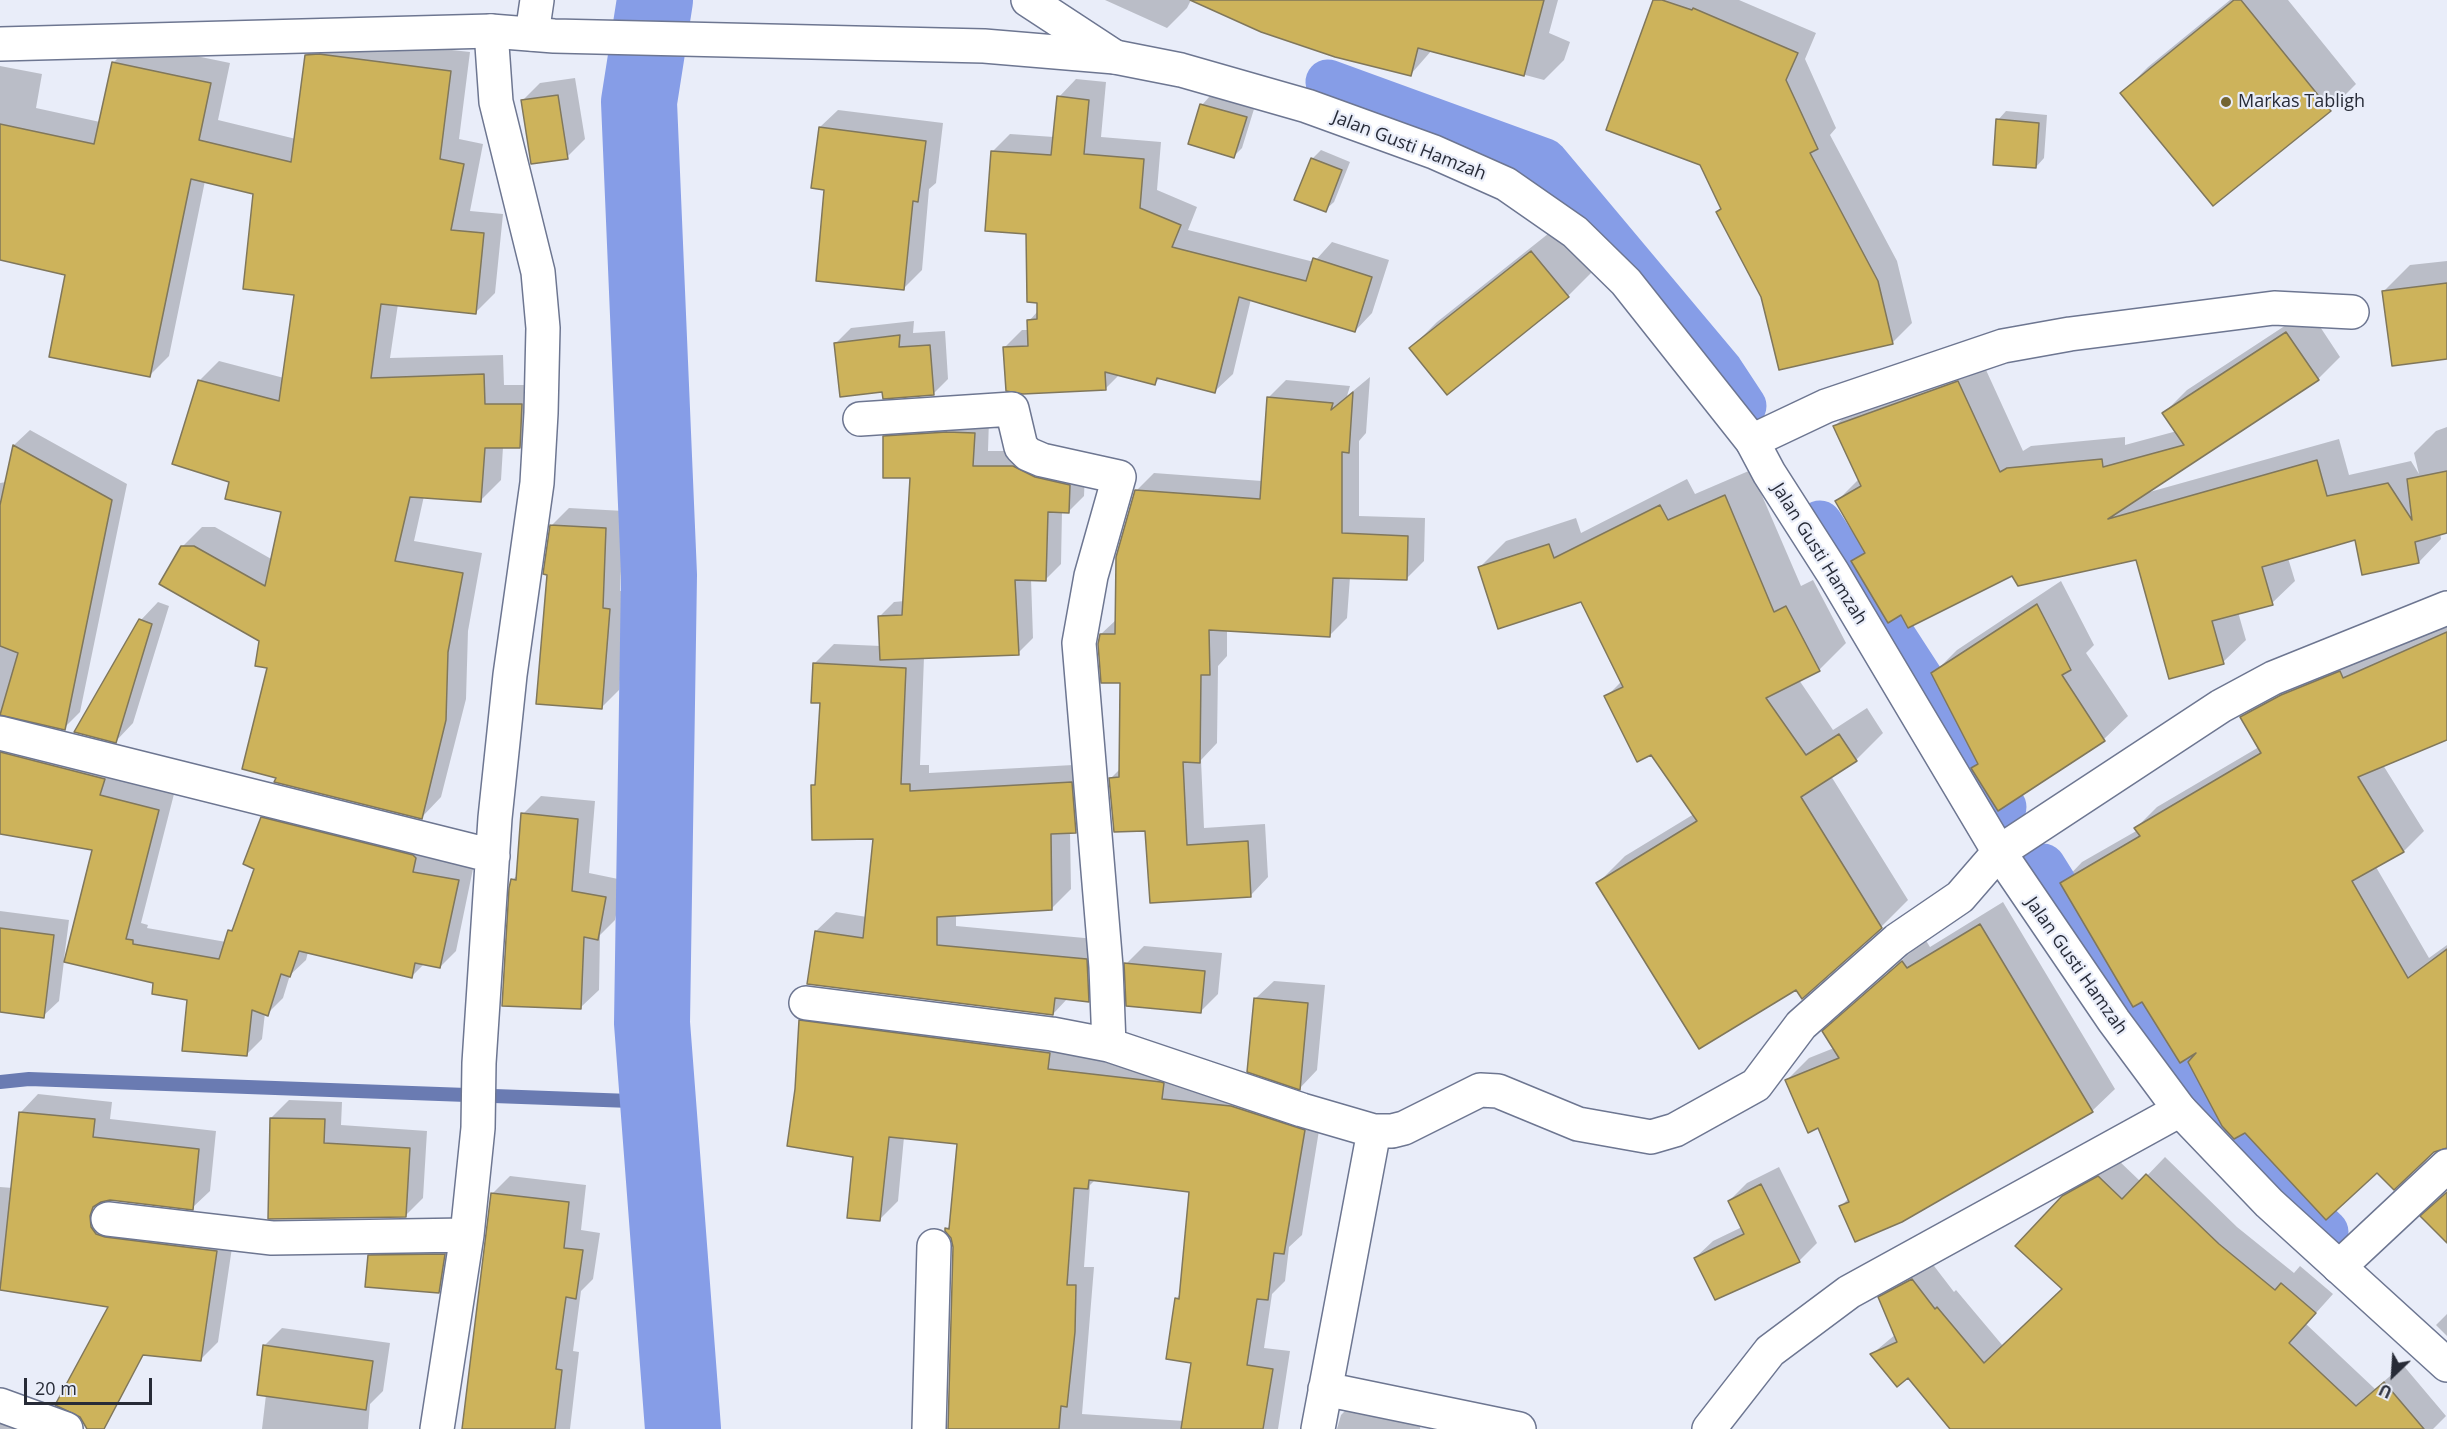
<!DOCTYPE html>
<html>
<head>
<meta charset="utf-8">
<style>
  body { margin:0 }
  #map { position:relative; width:2447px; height:1429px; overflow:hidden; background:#e9edf9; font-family:"Open Sans",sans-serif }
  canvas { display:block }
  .north { position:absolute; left:2363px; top:1345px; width:60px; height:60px; -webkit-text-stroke:4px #e9edf9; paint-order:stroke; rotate:205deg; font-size:16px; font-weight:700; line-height:24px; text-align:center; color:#272b37 }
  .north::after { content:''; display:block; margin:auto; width:21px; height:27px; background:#272b37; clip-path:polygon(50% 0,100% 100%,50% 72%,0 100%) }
  .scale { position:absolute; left:24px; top:1378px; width:128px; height:27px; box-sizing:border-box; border:3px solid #272b37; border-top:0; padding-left:8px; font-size:18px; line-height:21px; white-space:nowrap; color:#272b37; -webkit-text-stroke:4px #e9edf9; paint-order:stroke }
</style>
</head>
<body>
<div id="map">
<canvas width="2447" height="1429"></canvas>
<div class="north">U</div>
<div class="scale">20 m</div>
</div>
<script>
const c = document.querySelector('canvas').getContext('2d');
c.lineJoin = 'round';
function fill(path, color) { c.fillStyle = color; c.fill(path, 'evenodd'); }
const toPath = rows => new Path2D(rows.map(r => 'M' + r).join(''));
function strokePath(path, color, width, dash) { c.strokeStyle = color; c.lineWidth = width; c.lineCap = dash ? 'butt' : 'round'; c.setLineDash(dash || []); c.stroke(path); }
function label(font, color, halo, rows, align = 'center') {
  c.font = font + ' "Open Sans",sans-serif'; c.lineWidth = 4.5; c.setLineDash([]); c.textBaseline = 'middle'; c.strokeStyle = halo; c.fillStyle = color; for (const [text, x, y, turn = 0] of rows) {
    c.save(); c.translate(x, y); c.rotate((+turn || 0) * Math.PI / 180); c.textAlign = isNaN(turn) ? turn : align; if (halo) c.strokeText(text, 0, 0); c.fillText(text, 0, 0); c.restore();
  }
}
const shadow = toPath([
  [1105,0,1191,0,1187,8,1167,28],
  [1191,0,1558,0,1549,33,1570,42,1564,60,1544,80,1432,50,1411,74],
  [1655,0,1739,0,1816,33,1805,59,1836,128,1830,135,1897,261,1912,323,1892,343,1763,297,1722,208],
  [2230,0,2288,0,2356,84,2330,110,2122,93,2148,67],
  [326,36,470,52,459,139,483,144,470,211,503,214,495,293,475,313,398,304,390,358,503,355,504,385,542,385,539,427,520,447,503,447,501,480,481,500,424,496,414,541,482,553,468,631,466,699,441,797,422,817,278,776,269,667,261,640,182,547,202,527,215,527,273,560,283,510,230,481,199,381,219,361,284,378,295,294,255,193,205,181,169,356,149,376,67,274,0,259,0,66,42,74,36,108,100,122,113,63,133,43,230,63,218,120,296,139,306,55],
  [575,78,585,139,567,157,522,101,540,83],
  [1076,79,1106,82,1101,137,1161,142,1157,190,1197,207,1188,230,1314,262,1332,242,1389,260,1372,313,1355,331,1251,299,1233,374,1215,391,1161,377,1154,384,1120,374,1105,389,1004,348,1022,330,1029,330,1029,321,1038,311,1027,232,992,152,1010,134,1054,137,1059,97],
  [1210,96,1254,109,1242,148,1233,157,1202,105],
  [838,110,943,123,936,183,929,189,922,270,904,288,826,188,820,127],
  [2006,111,2047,115,2044,158,2036,167,1998,120],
  [1321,150,1350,162,1334,202,1325,210,1312,159],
  [1558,226,1594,270,1568,296,1411,348,1437,322],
  [2447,261,2447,358,2384,291,2410,265],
  [2309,310,2340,357,2318,379,2146,493,2339,439,2349,475,2411,461,2419,474,2414,453,2436,431,2447,427,2447,531,2440,533,2441,539,2419,562,2356,538,2288,558,2295,581,2272,603,2238,612,2246,640,2223,662,2137,558,2012,574,1902,613,1853,561,1865,549,1837,501,1859,479,1835,426,1857,404,1981,359,2023,451,2031,446,2125,437,2125,445,2177,431,2164,413,2187,390],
  [914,321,913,333,945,331,948,379,933,394,884,391,836,343,851,328],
  [1370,377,1366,433,1359,441,1359,516,1425,518,1424,561,1406,579,1350,577,1347,618,1329,636,1227,629,1227,656,1218,666,1217,743,1201,760,1204,828,1265,824,1268,877,1251,895,1146,829,1111,778,1121,768,1122,681,1101,634,1117,619,1136,491,1154,473,1262,481,1268,398,1286,380,1350,386,1347,396],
  [989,419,988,451,1029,451,1085,471,1084,496,1069,511,1062,511,1061,564,1046,579,1031,579,1033,638,1018,653,924,657,920,765,929,765,929,773,1091,764,1095,812,1075,832,1070,832,1071,889,1052,908,956,914,956,926,1106,940,1107,981,1088,1000,1068,998,1053,1014,816,931,836,912,867,917,875,838,813,786,816,782,821,702,814,664,834,644,881,646,879,617,894,602,905,601,911,476,884,437,899,422],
  [30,430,127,484,80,712,64,728,0,713,0,483,6,482,14,445],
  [1751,470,1801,586,1813,580,1846,643,1819,670,1799,680,1833,730,1867,708,1883,733,1856,760,1831,776,1908,900,1881,927,1797,988,1598,883,1625,856,1694,814,1652,753,1606,697,1622,681,1581,600,1479,568,1506,541,1576,518,1581,533,1687,479,1695,494],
  [569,508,624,511,620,591,628,591,619,690,601,708,551,526],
  [2061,581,2094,645,2086,653,2128,716,2104,739,1998,809,1973,769,1979,763,1933,674,1957,650],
  [158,602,169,606,133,723,116,741,76,731,141,620],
  [2447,618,2447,734,2383,765,2424,831,2404,851,2376,867,2429,958,2447,945,2447,1146,2377,1171,2246,1132,2202,1049,2143,999,2062,883,2082,862,2138,830,2136,828,2157,807,2259,747,2241,718,2262,697],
  [0,740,120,763,115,779,174,794,141,923,148,925,147,928,226,942,230,931,236,924,256,868,262,818,278,802,474,864,456,951,440,967,425,963,412,976,308,952,306,960,290,975,283,998,267,1014,265,1013,262,1039,247,1054,188,999,155,981,64,961,59,1001,43,1016,0,1011,0,911,69,920,64,959,66,959,94,848,0,832],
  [541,796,595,801,589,873,623,880,615,920,600,935,599,990,581,1007,512,880,518,875,523,814],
  [2003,902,2115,1089,2092,1111,1841,1206,1849,1198,1819,1126,1787,1080,1809,1058,1834,1048,1824,1032,1925,939,1930,947],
  [1144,946,1222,953,1218,994,1200,1012,1126,964],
  [1274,981,1325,985,1317,1070,1300,1088,1256,998],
  [819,1003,1067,1035,1322,1112,1302,1235,1289,1247,1285,1281,1272,1294,1264,1348,1290,1351,1278,1429,948,1429,952,1396,954,1246,946,1229,951,1225,959,1142,904,1137,898,1201,880,1219,854,1156,797,1089,801,1021],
  [1096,1179,1190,1191,1181,1293,1176,1299,1193,1362,1184,1421,1082,1414,1094,1267,1084,1267,1090,1185],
  [38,1094,112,1102,110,1119,216,1131,210,1191,192,1208,107,1199,108,1209,234,1234,218,1342,200,1360,143,1311,0,1288,0,1187,13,1188,21,1112],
  [289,1100,342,1102,341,1125,427,1131,423,1198,405,1216,271,1118],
  [2165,1157,2237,1227,2294,1273,2300,1266,2333,1294,2306,1324,2375,1389,2403,1365,2446,1416,2433,1429,1952,1429,1909,1376,1872,1354,1896,1334,1880,1298,1898,1280,1931,1262,1954,1292,1956,1290,2003,1346,2064,1289,2063,1197,2082,1179,2117,1159,2141,1182],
  [1779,1167,1817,1243,1799,1261,1695,1258,1713,1241,1742,1227,1729,1201,1747,1183],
  [510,1176,586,1185,581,1230,600,1233,593,1279,581,1291,573,1351,579,1352,570,1429,464,1429,492,1194],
  [462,1237,456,1274,438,1292,369,1256,387,1238],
  [2447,1314,2447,1336,2436,1325],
  [282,1328,390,1343,383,1391,370,1404,368,1429,262,1429,266,1395,264,1346],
  [1359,1397,1423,1412,1420,1429,1337,1429,1341,1415],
  [0,1411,45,1429,0,1429]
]);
const stream = toPath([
  [0,1082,29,1079,658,1102]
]);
const canal = toPath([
  [1328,82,1545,161,1721,371,1744,406],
  [1820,523,2004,807],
  [2043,866,2085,933,2250,1159,2326,1232]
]);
const river = toPath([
  [655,0,639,102,659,575,652,1023,683,1429]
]);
const building = toPath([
  [1190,0,1544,0,1524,76,1418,48,1411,76,1335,57,1261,32,1190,0],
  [1653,0,1662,0,1692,10,1693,8,1798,53,1786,80,1818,149,1810,153,1878,281,1893,344,1779,370,1761,297,1716,212,1721,209,1700,165,1606,130,1653,0],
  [2234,0,2241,0,2331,111,2213,206,2120,93,2234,0],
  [319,54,451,71,440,159,464,164,451,230,484,233,476,314,381,304,371,378,484,374,485,404,522,404,520,448,485,448,481,502,410,497,395,561,463,573,448,652,446,720,422,819,274,782,276,778,242,769,267,668,255,666,259,641,159,584,181,546,194,546,265,586,281,512,225,499,229,482,172,464,198,380,279,401,294,295,243,289,253,194,191,179,150,377,49,357,65,275,0,260,0,124,94,144,112,62,211,83,199,140,291,162,305,55,319,54],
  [558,95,568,159,531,164,521,100,558,95],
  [1057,96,1089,100,1084,154,1144,159,1140,208,1181,225,1172,247,1306,281,1313,258,1372,277,1355,332,1239,297,1215,393,1157,378,1155,385,1105,372,1106,390,1023,394,1006,391,1003,347,1028,346,1027,320,1037,319,1037,303,1027,302,1026,234,985,231,991,151,1051,155,1057,96],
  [1200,104,1247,117,1234,158,1188,144,1200,104],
  [1996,119,2039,123,2036,168,1993,165,1996,119],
  [819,127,926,141,918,202,913,201,904,290,816,281,824,190,811,188,819,127],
  [1311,158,1342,170,1326,212,1294,200,1311,158],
  [1531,251,1569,297,1447,395,1409,348,1531,251],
  [2447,283,2447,359,2392,366,2382,291,2447,283],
  [2286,332,2319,380,2108,519,2317,460,2327,496,2388,483,2412,520,2407,479,2447,471,2447,533,2415,542,2419,563,2362,575,2355,540,2262,567,2273,605,2212,621,2224,664,2169,679,2136,560,2018,586,2012,576,1908,628,1901,615,1888,623,1851,561,1865,553,1835,501,1861,486,1833,426,1958,381,2000,472,2007,468,2102,459,2103,467,2184,445,2162,413,2286,332],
  [900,335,899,347,930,345,934,395,883,399,882,392,840,397,834,343,900,335],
  [1353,392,1349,453,1342,452,1342,533,1408,536,1407,580,1333,578,1330,637,1209,630,1210,675,1201,675,1200,763,1183,762,1187,845,1248,841,1251,897,1150,903,1145,831,1114,832,1109,778,1119,777,1120,683,1101,683,1098,644,1100,634,1115,634,1116,557,1135,490,1260,499,1267,397,1333,403,1331,410,1353,392],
  [947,432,975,433,973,466,1013,466,1035,477,1070,485,1069,513,1048,512,1046,581,1015,580,1019,655,880,660,878,616,902,615,910,478,883,478,883,436,947,432],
  [13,445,112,500,65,730,0,715,18,653,0,646,0,505,13,445],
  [1725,495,1774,612,1786,606,1820,671,1766,698,1806,755,1839,734,1857,761,1801,797,1882,928,1802,999,1796,990,1699,1049,1596,883,1697,821,1651,755,1637,762,1604,696,1623,687,1581,602,1498,629,1478,567,1549,544,1554,558,1660,505,1668,520,1725,495],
  [550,525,606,528,603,608,610,609,602,709,536,704,547,575,543,574,550,525],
  [2037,604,2071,670,2062,675,2105,741,1998,811,1971,768,1978,764,1931,673,2037,604],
  [139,619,152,624,116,743,74,732,139,619],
  [2447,632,2447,740,2358,777,2404,852,2352,881,2408,978,2447,949,2447,1148,2434,1152,2394,1190,2377,1173,2326,1220,2245,1133,2234,1139,2222,1126,2188,1062,2196,1053,2180,1063,2142,1002,2133,1007,2060,883,2140,836,2134,828,2261,753,2240,717,2281,695,2340,671,2343,678,2447,632],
  [813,663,906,668,901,784,910,784,910,791,1072,782,1076,833,1051,834,1052,910,937,917,937,945,1087,959,1089,1002,1055,998,1053,1015,807,984,815,931,863,938,873,839,812,840,811,785,815,785,820,703,811,703,813,663],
  [0,752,105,779,100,795,159,810,126,939,133,940,133,944,219,959,228,930,232,931,254,869,243,864,261,817,413,855,416,858,413,872,459,880,440,968,415,963,412,978,299,951,290,977,281,974,268,1016,252,1010,247,1056,182,1051,187,1000,152,994,153,983,64,962,92,850,0,834,0,752],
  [521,813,578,819,572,891,606,897,598,940,584,937,581,1009,502,1006,509,888,511,879,516,880,521,813],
  [1980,924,2093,1112,1902,1222,1855,1242,1839,1206,1849,1202,1818,1128,1808,1133,1785,1080,1839,1058,1822,1031,1902,961,1907,968,1980,924],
  [0,928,54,935,44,1018,0,1012,0,928],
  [1124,963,1205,971,1201,1013,1126,1006,1124,963],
  [1254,998,1308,1003,1300,1090,1247,1072,1254,998],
  [799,1020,1050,1053,1048,1069,1161,1082,1164,1083,1162,1099,1231,1106,1305,1130,1284,1254,1274,1253,1268,1300,1257,1299,1247,1365,1273,1369,1263,1429,1181,1429,1191,1363,1166,1359,1175,1298,1179,1299,1189,1192,1089,1180,1088,1189,1074,1188,1067,1285,1076,1285,1075,1332,1067,1407,1061,1406,1059,1429,948,1429,953,1247,951,1238,945,1231,945,1228,949,1229,957,1144,889,1137,880,1221,847,1218,853,1157,787,1146,795,1089,799,1020],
  [19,1112,95,1119,93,1137,199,1149,193,1210,110,1200,101,1202,93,1207,90,1216,91,1227,96,1234,105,1237,217,1251,201,1361,143,1355,104,1429,87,1429,80,1417,55,1405,108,1307,0,1290,19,1112],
  [270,1118,325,1119,324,1143,410,1148,406,1217,268,1219,270,1118],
  [2146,1174,2219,1244,2275,1290,2281,1283,2316,1313,2289,1343,2356,1406,2384,1382,2424,1429,1950,1429,1908,1378,1897,1387,1870,1354,1897,1342,1878,1297,1912,1279,1935,1309,1937,1307,1984,1363,2062,1289,2015,1246,2062,1196,2098,1176,2122,1199,2146,1174],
  [1761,1184,1800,1262,1715,1300,1694,1258,1744,1234,1728,1201,1761,1184],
  [2447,1192,2447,1243,2420,1216,2447,1192],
  [491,1193,569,1202,564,1248,583,1250,576,1299,566,1297,556,1369,562,1370,555,1429,462,1429,491,1193],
  [445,1254,439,1293,365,1287,368,1255,445,1254],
  [263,1345,373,1361,366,1410,257,1395,263,1345]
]);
const minor = toPath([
  [1028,0,1115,57],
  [532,34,537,0],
  [860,419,1012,409,1021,447,1028,454,1042,460,1119,477,1091,576,1079,643,1106,967,1109,1045],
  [1752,441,1826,406,2003,346,2070,334,2274,308,2352,312],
  [0,733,493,856],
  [806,1003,1052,1034,1109,1045,1302,1110,1374,1131,1392,1131,1404,1128,1480,1090,1498,1091,1578,1124,1651,1137,1675,1130,1756,1085,1801,1025,1897,940,1960,897,1999,852,2221,706,2273,678,2447,608],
  [108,1219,272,1238,467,1235],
  [2339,1267,2447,1166],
  [1325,1389,1519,1429],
  [0,1405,66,1429],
  [437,1429,467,1235,478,1128,479,1063,495,818,510,675,537,483,541,413,543,328,538,272,496,102,491,31],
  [929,1429,934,1246],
  [1318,1429,1374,1131],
  [1709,1429,1770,1351,1849,1292,2180,1110]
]);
const tertiary = toPath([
  [0,44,491,31,554,36,984,46,1115,57,1181,70,1307,106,1434,152,1506,184,1575,232,1626,282,1752,441,1769,473,1833,573,1999,852,2114,1021,2180,1110,2269,1203,2447,1365]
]);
const markers = [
  [2226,102,6,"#736431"]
];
const poiNames = [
  ["Markas Tabligh",2238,102]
];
const streetNames = [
  ["Jalan Gusti Hamzah",1409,146,21],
  ["Jalan Gusti Hamzah",1819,554,58],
  ["Jalan Gusti Hamzah",2076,966,55]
];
fill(shadow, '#0003');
strokePath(stream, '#6a7bb2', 14);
strokePath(canal, '#869de7', 45);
strokePath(river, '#869de7', 76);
fill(building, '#cdb35b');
strokePath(building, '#80775b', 1.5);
strokePath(minor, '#6d7691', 36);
strokePath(tertiary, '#6d7691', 36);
strokePath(minor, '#fff', 33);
strokePath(tertiary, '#fff', 33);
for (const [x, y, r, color] of markers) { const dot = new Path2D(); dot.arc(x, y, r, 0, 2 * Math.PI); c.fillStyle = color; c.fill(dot); strokePath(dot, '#e9edf9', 2); }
label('18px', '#272b37', '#e9edf9', poiNames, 'left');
label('18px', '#272b37', '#e9edf9', streetNames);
</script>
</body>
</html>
